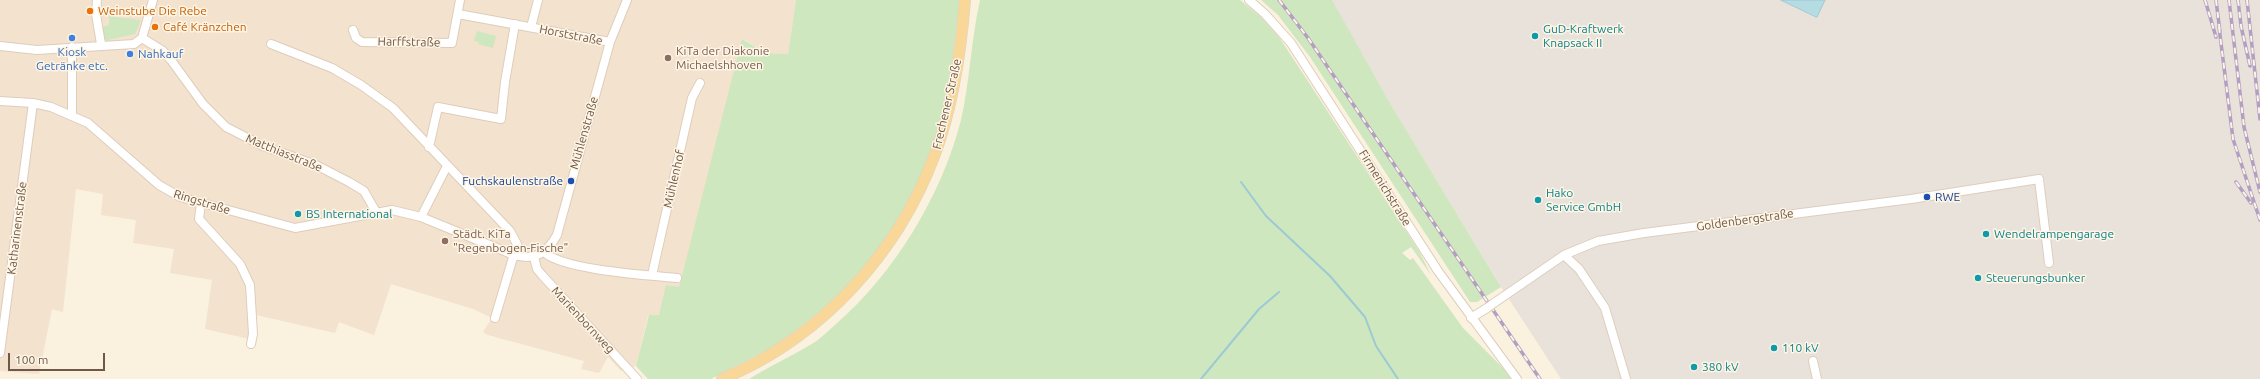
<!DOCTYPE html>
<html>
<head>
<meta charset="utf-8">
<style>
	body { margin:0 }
	#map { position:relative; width:2260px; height:379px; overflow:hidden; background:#fbf1df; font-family:Ubuntu,sans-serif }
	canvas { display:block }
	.scale { position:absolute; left:8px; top:353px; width:97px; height:18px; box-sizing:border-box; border:2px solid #705748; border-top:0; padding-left:5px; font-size:12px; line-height:14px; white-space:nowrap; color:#705748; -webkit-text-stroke:3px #fef5e4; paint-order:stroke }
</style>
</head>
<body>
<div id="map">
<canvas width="2260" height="379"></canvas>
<div class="scale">100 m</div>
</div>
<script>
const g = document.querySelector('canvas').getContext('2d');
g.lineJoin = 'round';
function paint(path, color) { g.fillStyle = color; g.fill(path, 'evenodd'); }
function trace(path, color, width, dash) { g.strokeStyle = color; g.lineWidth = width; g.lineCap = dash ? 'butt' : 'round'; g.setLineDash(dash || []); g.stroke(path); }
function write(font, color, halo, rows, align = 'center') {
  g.font = font + ' Ubuntu,sans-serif'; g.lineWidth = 3; g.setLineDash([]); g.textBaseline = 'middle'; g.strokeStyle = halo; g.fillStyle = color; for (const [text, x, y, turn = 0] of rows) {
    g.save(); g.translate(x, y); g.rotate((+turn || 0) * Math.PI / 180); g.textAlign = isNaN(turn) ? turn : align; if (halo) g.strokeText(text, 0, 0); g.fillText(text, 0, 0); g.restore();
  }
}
const residential = new Path2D(`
	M0,0H796L788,54L766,53L743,39L679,287L659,315L648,316L636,366L621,371L608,357L599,373L581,369L584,361L488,335L483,332L492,318L473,309L391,284L374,335L339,322L335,333L256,315L254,340L205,329L212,280L170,273L174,249L133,243L136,220L101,215L103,194L76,189L63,312L52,309L39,374L0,371Z`);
const industrial = new Path2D(`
	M1331,0H2260V379H1561L1501,287L1387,98Z`);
const green = new Path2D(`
	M796,0H960L952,64L939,129L917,188L880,248L838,297L778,345L711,379H648L636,366L649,315H659L666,285L679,287L742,39L766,53L788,54Z
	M980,0H1240L1261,17L1279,37L1419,251L1431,275L1411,247L1402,253L1410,260L1413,258L1463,328L1504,369L1511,379H749C770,366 794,355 815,342C822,337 829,330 836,324C894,274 942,195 961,120C970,80 971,40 980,0Z
	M1261,0H1332L1387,98L1501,287L1477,302H1470L1310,57L1278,15Z
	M109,16L141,20L135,34L103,41L102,27L109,25Z
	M477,31L496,36L493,48L478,44L479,42L474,41Z`);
const water = new Path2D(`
	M1781,0H1825L1817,17Z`);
const stream = new Path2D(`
	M1241,182L1266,216L1330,276L1365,317L1376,346L1398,379
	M1201,379L1259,309L1279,292`);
const minor = new Path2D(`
	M97,0L96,14L101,44
	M1249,0L1265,14L1291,43L1438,271L1517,379
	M458,14L610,42
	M531,27L538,0
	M353,30L356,38L362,42L452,43L460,0
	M142,38L163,51L171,60L203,104L226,127L263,146L316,165L349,182L364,191L376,212
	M271,44L332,68L361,85L393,108L510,231L517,244L495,318
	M0,46L37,50L134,44L142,38L153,0
	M72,47V115
	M0,101L33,103L51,107L88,123L159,185L180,197L295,228L392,210L421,217L514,255C535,261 547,253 557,235L610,42L627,0
	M429,147L438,107L501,119L505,82L515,24
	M201,203L199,219L240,264L250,285L253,334L251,344
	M421,217L447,166
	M545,253C565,270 647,275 677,278
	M1564,255L1579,269L1605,308L1626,379
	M534,257L537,269L542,275L637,379
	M652,275L692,98L700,83
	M1494,303L1564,255L1598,241L1644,233L1911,199L2039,179L2049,263
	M1471,318L1487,308
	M0,353L33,103
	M1813,361L1817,379`);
const major = new Path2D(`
	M722,379C821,338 898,254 935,154C953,106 961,51 965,0`);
const rail = new Path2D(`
	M1279,0L1308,38L1540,379
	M2205,0L2216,37
	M2216,0L2220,32
	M2229,0L2244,127L2260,192
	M2238,0L2241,26L2250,66
	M2247,0L2260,119
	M2219,27L2233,139L2260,220
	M2236,182L2251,203`);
const minorBridge = new Path2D(`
	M1487,308L1494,303`);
const markers = [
	[90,11,4,"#e8710a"],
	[155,27,4,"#e8710a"],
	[1535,36,4,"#0f9aa8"],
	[72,38,4,"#3f7fe0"],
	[130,54,4,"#3f7fe0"],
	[668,58,4,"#8d6e63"],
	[571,181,4,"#1a4fb4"],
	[1927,197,4,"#1a4fb4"],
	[1538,200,4,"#0f9aa8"],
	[298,214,4,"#0f9aa8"],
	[1986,234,4,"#0f9aa8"],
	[445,241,4,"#8d6e63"],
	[1978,278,4,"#0f9aa8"],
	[1774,348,4,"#0f9aa8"],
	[1694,367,4,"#0f9aa8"]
];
const foodNames = [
	["Weinstube Die Rebe",98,11],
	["Café Kränzchen",163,27]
];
const cultureNames = [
	["GuD-Kraftwerk",1543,29],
	["Knapsack II",1543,43],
	["Hako",1546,193],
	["Service GmbH",1546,207],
	["BS International",306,214],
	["Wendelrampengarage",1994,234],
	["Steuerungsbunker",1986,278],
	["110 kV",1782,348],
	["380 kV",1702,367]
];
const streetNames = [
	["Horststraße",571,35,11],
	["Harffstraße",409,42,1],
	["Frechener Straße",947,104,-77],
	["Mühlenstraße",584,133,-74],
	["Matthiasstraße",284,153,22],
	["Mühlenhof",674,179,-77],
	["Firmenichstraße",1385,188,58],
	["Ringstraße",202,202,17],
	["Goldenbergstraße",1745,220,-8],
	["Katharinenstraße",17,228,-83],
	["Marienbornweg",583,320,47]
];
const educationNames = [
	["KiTa der Diakonie",676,51],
	["Michaelshhoven",676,65],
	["Städt. KiTa",453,234],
	["\"Regenbogen-Fische\"",453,248]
];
const shopNames = [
	["Kiosk",72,52],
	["Getränke etc.",72,66],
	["Nahkauf",138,54,"left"]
];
const transitNames = [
	["Fuchskaulenstraße",563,181],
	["RWE",1935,197,"left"]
];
paint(residential, '#f2e2ce');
paint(industrial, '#e9e2db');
paint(green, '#cee7bf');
paint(water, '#b5dbe3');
trace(water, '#9ccad4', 1);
trace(stream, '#9ccad4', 2);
trace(minor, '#decdbc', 10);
trace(major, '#dad3cf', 12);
trace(minor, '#fff', 8);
trace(major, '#f8d799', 11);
trace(rail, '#b39fc2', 3.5);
trace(rail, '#fef5e4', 2, [6]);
trace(minorBridge, '#decdbc', 10, []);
trace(minorBridge, '#fff', 8);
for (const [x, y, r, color] of markers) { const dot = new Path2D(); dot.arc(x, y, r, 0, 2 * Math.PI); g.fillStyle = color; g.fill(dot); trace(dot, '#fef5e4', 1.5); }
write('12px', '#c56008', '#fef5e4', foodNames, 'left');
write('12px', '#0d838f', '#fef5e4', cultureNames, 'left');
write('12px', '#705748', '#fef5e4', streetNames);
write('12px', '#785e54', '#fef5e4', educationNames, 'left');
write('12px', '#366cbe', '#fef5e4', shopNames);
write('12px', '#164399', '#fef5e4', transitNames, 'right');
</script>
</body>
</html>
